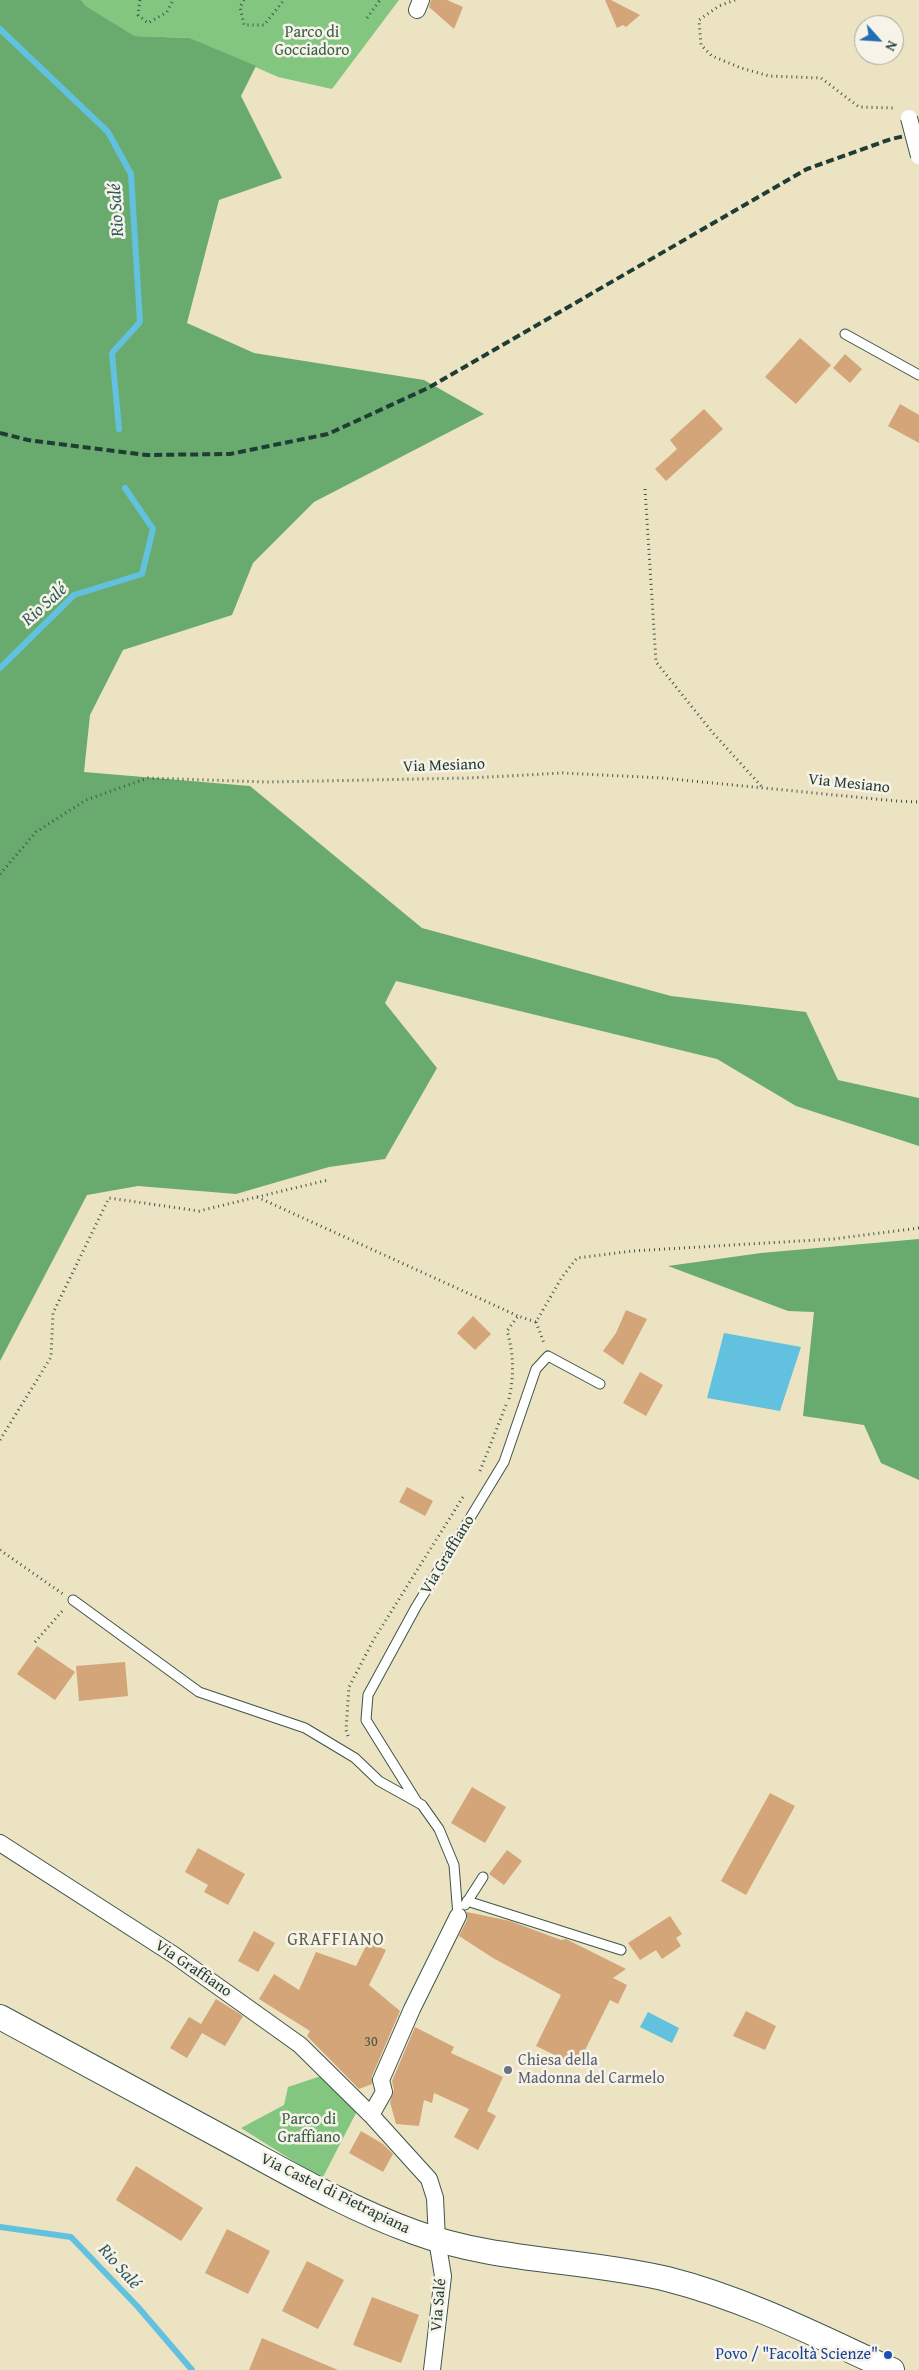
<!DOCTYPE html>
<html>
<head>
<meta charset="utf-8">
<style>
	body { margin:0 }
	#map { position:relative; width:919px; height:2370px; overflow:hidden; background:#ece3c3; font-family:"Gentium Book Plus",serif }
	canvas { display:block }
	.north { position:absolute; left:854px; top:15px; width:50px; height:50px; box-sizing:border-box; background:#f7f3e8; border:1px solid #a1aaa0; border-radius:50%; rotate:116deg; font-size:14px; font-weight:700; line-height:20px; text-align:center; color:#1f3d34 }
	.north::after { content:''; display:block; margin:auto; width:18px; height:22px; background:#1f6fb2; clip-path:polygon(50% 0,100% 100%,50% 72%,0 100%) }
</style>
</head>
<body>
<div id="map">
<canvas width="919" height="2370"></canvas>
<div class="north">N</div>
</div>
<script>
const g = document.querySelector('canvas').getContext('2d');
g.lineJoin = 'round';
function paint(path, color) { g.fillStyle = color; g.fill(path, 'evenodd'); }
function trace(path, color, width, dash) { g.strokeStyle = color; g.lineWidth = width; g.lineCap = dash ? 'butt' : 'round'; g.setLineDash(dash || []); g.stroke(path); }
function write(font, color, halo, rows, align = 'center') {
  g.font = font + ' "Gentium Book Plus",serif'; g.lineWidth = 5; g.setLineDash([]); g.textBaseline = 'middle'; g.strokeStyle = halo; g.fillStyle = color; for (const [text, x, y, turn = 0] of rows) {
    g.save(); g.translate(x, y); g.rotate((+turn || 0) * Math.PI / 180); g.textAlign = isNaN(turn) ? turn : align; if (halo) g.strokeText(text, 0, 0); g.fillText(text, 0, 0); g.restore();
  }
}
const green = new Path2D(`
	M81,0H399L332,89L278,77L190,38L135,36L86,6Z
	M321,2076L357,2111L322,2179L241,2128L284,2105L288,2087Z`);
const forest = new Path2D(`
	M0,0H81L86,6L135,36L190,38L256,66L241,96L282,178L219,200L187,323L254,353L424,380L484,414L314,502L253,563L232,615L123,650L90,715L84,772L250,786L422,928L671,996L806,1012L838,1080L919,1098V1146L796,1106L717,1059L396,981L385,1003L437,1068L385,1159L329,1167L236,1194L138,1186L87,1195L0,1361Z
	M919,1239V1480L881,1463L864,1425L803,1416L814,1312L788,1311L668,1266L761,1253Z`);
const water = new Path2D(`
	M724,1333L801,1347L780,1411L707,1398Z
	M648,2012L679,2028L672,2043L640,2027Z`);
const stream = new Path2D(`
	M0,29L108,132L131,174L140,322L112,353L119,429
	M0,668L74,595L142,574L153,529L125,488
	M0,2227L71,2237L138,2307L192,2370`);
const building = new Path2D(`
	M431,0H447L463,7L454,29L429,7Z
	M605,0H611L640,15L626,27L623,25L617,28Z
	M800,338L831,365L796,404L765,377Z
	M845,354L862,369L850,383L833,368Z
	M900,404L919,415V443L888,426Z
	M704,409L723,429L666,481L655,469L677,449L670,440Z
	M626,1310L647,1319L623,1365L603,1351L616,1333Z
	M473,1316L491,1334L475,1350L457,1333Z
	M640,1372L663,1385L646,1416L623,1403Z
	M407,1487L433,1501L425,1516L399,1502Z
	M37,1646L75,1672L55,1700L17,1674Z
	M125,1662L128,1696L79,1701L76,1666Z
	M472,1787L506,1807L485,1843L451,1823Z
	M770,1793L795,1806L746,1895L721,1881Z
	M198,1848L245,1874L228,1905L204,1892L208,1885L185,1872Z
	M507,1850L522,1861L504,1885L489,1874Z
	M467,1912L510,1921L561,1940L566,1939L626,1969L613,1978L627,1985L618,2004L610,2000L577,2066L536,2046L561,1995L493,1958L459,1936L467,1920Z
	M670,1916L682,1934L676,1938L681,1946L662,1959L656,1950L640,1960L628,1943Z
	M254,1931L275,1943L258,1972L238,1961Z
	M368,1942L386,1950L369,1985L400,2011L372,2076V2084L359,2089L307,2036L310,2031L259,1999L274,1974L299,1990L316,1952L356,1966Z
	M216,1999L243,2016L225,2046L202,2033L187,2058L170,2048L189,2017L201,2024Z
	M746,2011L776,2026L765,2050L733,2036Z
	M415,2027L454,2047L451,2053L503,2077L487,2111L496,2116L478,2150L454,2137L469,2109L434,2093L432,2103L424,2100L419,2126L396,2124L390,2102L394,2090L392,2081Z
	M361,2131L383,2144L393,2154L383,2172L349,2153Z
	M136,2166L203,2208L181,2241L116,2200Z
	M227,2229L270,2251L248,2294L205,2273Z
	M307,2261L344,2280L318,2329L282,2311Z
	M372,2297L419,2315L401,2363L353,2345Z
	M262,2338L338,2370H249Z`);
const path = new Path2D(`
	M140,0L138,15L148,23L167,12L173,0
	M244,0L240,7L244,25H264L284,0
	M735,0L719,6L699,20L701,45L712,56L741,68L769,76L821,78L859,107L894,108
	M367,18L380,0
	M645,489L656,662L713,733L763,788
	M0,874L36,832L86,800L148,778L267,782L470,778L563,773L662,778L896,801L919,802
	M257,1197L328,1180
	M536,1322L544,1343
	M509,1399C514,1376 514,1354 507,1331L518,1316L536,1322L562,1277L577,1258L632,1251L833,1239L919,1228
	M0,1440L51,1357L53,1313L109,1198L199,1211L257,1197L518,1316
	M480,1471L506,1405
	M0,1550L63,1594
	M35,1642L64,1609
	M348,1736L346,1730L349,1687L374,1639L463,1497`);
const lane = new Path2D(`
	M845,334L919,375
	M73,1600L199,1692L305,1728L355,1758L379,1781L422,1805L439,1829L454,1865L458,1916
	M417,1802L366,1720L368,1695L416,1607L504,1462L536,1369L548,1356L600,1384
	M467,1901L621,1950
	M465,1905L483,1877`);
const street = new Path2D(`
	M417,10L421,0
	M0,1843L174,1955L300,2045L371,2115L429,2179L435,2198L437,2240L443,2276L432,2370
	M371,2115L384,2092L381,2080L412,2009L458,1916`);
const secondary = new Path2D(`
	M0,2017C77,2058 154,2100 231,2142C290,2174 350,2209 414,2232C495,2262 583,2259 667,2279C746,2299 818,2336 892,2370`);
const rail = new Path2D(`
	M0,433L28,440L147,455L230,454L328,434L428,388L807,169L891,139L919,133`);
const streetBridge = new Path2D(`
	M909,118L919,156`);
const markers = [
	[508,2070,5,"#6b7280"],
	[888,2355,5,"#1a4fb4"]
];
const numberNames = [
	["30",371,2042]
];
const parkNames = [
	["Parco di",312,33],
	["Gocciadoro",312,51],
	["Parco di",309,2120],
	["Graffiano",309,2138]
];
const streetNames = [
	["Via Mesiano",444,766,-2],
	["Via Mesiano",849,784,6],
	["Via Graffiano",448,1555,-59],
	["Via Graffiano",193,1969,34],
	["Via Castel di Pietrapiana",335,2194,26],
	["Via Salé",439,2305,-85]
];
const worshipNames = [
	["Chiesa della",518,2061],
	["Madonna del Carmelo",518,2079]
];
const transitNames = [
	["Povo / \"Facoltà Scienze\"",878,2355]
];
const waterNames = [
	["Rio Salé",117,210,-94],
	["Rio Salé",45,605,-42],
	["Rio Salé",119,2267,48]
];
const neighbourhoodNames = [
	["GRAFFIANO",336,1940]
];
paint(green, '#82c680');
paint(forest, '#69ab6e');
paint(water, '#61c1df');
trace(stream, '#61c1df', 6);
paint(building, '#d3a579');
trace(lane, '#3e5649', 11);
trace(street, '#3e5649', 18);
trace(secondary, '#3e5649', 26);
trace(path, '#3e5649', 3, [1, 4]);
trace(lane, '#fff', 9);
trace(street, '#fff', 16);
trace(secondary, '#fff', 24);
trace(rail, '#1f3d34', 4, [8, 4]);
trace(streetBridge, '#3e5649', 18, []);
trace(streetBridge, '#fff', 16);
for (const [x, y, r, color] of markers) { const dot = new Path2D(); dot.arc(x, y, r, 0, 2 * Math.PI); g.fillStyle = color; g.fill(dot); trace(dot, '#f7f3e8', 2); }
write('14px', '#4c5745', null, numberNames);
write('16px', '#385f47', '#f7f3e8', parkNames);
write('16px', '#1f3d34', '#f7f3e8', streetNames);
write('16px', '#5b616d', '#f7f3e8', worshipNames, 'left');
write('16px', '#164399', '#f7f3e8', transitNames, 'right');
write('italic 18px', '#305e5f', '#f7f3e8', waterNames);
g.letterSpacing = '1px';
write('18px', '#5e614c', '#f7f3e8', neighbourhoodNames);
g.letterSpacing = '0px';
</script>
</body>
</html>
